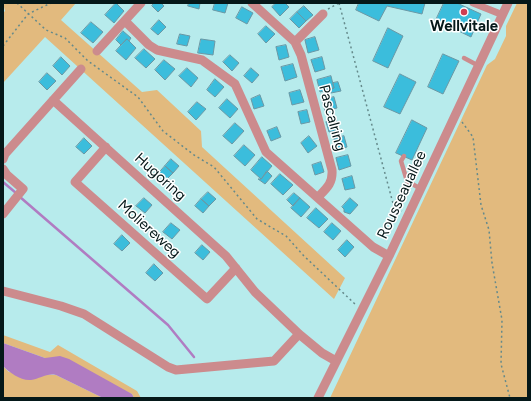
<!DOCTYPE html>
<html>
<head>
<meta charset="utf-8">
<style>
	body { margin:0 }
	#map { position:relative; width:531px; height:401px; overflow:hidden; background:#b7ebec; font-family:Figtree,sans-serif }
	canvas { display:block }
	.frame { position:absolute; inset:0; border:4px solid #051819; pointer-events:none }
</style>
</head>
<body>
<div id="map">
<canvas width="531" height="401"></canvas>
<div class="frame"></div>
</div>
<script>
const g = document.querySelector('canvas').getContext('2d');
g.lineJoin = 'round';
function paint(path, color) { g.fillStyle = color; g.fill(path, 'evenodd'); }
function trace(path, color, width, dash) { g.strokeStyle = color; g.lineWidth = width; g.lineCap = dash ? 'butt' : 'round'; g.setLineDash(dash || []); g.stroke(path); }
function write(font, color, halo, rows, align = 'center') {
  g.font = font + ' Figtree,sans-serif'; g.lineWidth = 3; g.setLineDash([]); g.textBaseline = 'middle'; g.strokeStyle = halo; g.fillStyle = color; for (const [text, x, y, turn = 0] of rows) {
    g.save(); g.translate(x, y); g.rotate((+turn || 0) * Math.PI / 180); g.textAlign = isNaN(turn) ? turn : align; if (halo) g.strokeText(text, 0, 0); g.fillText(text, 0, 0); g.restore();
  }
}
const green = new Path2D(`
	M3,3H76L61,20L142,92L157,90L201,131L202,147L345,278L334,299L45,37L3,83V13L5,11Z
	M517,3H528V398H330L487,65L495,59L506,36V26Z
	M3,335L50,352L58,345L137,391L141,398H134L132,394L50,358H45L3,343Z
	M3,366L9,372L56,375L103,398H3Z`);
const water = new Path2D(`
	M3,343L45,358L60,356L69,359L132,394L134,398H103L56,375C46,373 40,379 31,380C21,381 10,373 3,366Z`);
const stream = new Path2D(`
	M3,182L16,193
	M20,197L168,325L194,357`);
const building = new Path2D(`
	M116,3L124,11L114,23L105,15Z
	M154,3H161L164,6L158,12L152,6Z
	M189,3H200L199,9L188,6Z
	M215,3H228L225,13L213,10Z
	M276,3H285L289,7L280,16L272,7Z
	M359,3H425L422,14L387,6L379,21L356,10Z
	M444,3H457L481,14L471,37L436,20Z
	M304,6L313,15L306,21L297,12Z
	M242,7L253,13L247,24L236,18Z
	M297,12L306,21L299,28L290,19Z
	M159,20L166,27L158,35L151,29Z
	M91,22L103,32L93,43L81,33Z
	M266,26L275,34L266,43L258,34Z
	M388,28L403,36L388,68L373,61Z
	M123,31L131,38L129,41L127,39L121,45L116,40Z
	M180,34L190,36L187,46L177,44Z
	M315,37L319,50L308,53L305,40Z
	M127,39L136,48L126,60L116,51Z
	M201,39L215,41L213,55L198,53Z
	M286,45L289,57L279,60L276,47Z
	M144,49L155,59L146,68L135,58Z
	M443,54L459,61L443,94L428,87Z
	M230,55L239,63L232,71L223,62Z
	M61,57L70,66L62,75L53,66Z
	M322,57L325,69L315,72L311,60Z
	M164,60L175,69L165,80L155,70Z
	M293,64L297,77L285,81L281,67Z
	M187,68L198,78L191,87L179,76Z
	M251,68L259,75L252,83L244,76Z
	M47,73L56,81L47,90L39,82Z
	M400,74L416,82L400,114L384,107Z
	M331,76L334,88L320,92L317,80Z
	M215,79L224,87L215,97L207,90Z
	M338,82L341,91L331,93L330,89L334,88L333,83Z
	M300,90L304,102L292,105L289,93Z
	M260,95L264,106L254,109L251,99Z
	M334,97L337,108L325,111L322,100Z
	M227,99L238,109L230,118L219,108Z
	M197,102L206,109L196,120L188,112Z
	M307,110L310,122L301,124L298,112Z
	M336,119L339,130L329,132L326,122Z
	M412,120L427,128L412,160L396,153Z
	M235,123L244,131L232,144L223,136Z
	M277,127L281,137L271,141L267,131Z
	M309,136L317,146L308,153L301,143Z
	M344,136L347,147L336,150L334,139Z
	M84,138L92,146L84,154L76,147Z
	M244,145L255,155L245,166L234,156Z
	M348,155L351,166L339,170L336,158Z
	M262,157L272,166L261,179L251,170Z
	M171,159L179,166L173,173L165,166Z
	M321,162L324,172L315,175L312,165Z
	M165,166L173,173L166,180L159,173Z
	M267,171L272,176L265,184L258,179H261Z
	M280,174L293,185L283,195L271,184Z
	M352,176L355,188L345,190L342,179Z
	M208,192L216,199L209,206L201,199Z
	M294,193L300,198L293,206L287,200Z
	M144,198L152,205L145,213L136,206Z
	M300,198L310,207L301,217L291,208Z
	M350,198L358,205L350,214L344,212V209L342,207Z
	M201,199L209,206L203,213L195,206Z
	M316,208L328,219L319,228L307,218Z
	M171,223L180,230L172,239L163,232Z
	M332,223L341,231L333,240L324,232Z
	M122,235L130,243L122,251L114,244Z
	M347,240L354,247L345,257L338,250Z
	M202,245L210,252L203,260L195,253Z
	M154,264L163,273L155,281L146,273Z`);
const path = new Path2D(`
	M17,3L46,30L65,38L88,61L138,97L163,131L194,155L214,167L257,219L286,236L304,256L356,305
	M339,3L394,207L402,211
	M328,9L339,3
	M3,46L28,14L51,3
	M462,122L473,137L481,205L489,230L492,263L502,320L501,364L510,398`);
const service = new Path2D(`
	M464,58L479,66
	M404,156L401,161L407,181L421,189`);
const pedestrian = new Path2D(`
	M473,3L498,13`);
const minor = new Path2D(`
	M252,3L295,42L301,55L332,170C333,183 327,188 318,197
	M125,21L149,45L157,50L202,60L235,84L266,152L373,247L389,256
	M295,42L323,14
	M97,51L141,3
	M53,100L226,256L255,292L299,334L322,353L336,361
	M106,147L75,182L207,299L236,268
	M3,159L5,154L81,69
	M3,169L7,175L23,189L3,214
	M3,291L61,306L84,314L168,367L176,370L274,361L299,334
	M318,398L389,256L508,3`);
const markers = [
	[464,12,4,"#ce3e51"]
];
const poiNames = [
	["Wellvitale",464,27]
];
const streetNames = [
	["Pascalring",332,118,75],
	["Hugoring",160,177,42],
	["Rousseauallee",402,195,-65],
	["Moliereweg",149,229,42]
];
paint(green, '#e2ba7e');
paint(water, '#b07cc2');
trace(stream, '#b07cc2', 2.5);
paint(building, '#3bbddc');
trace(building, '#6a98a5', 1);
trace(path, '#658a8b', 1.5, [2, 3]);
trace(service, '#cc8b8d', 4.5);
trace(pedestrian, '#cc8b8d', 7);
trace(minor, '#cc8b8d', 9);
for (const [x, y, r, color] of markers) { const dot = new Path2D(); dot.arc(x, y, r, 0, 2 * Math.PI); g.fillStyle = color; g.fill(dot); trace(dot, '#fff', 1.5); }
write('bold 15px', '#051819', '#fff', poiNames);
write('15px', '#051819', '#fff', streetNames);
</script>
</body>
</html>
